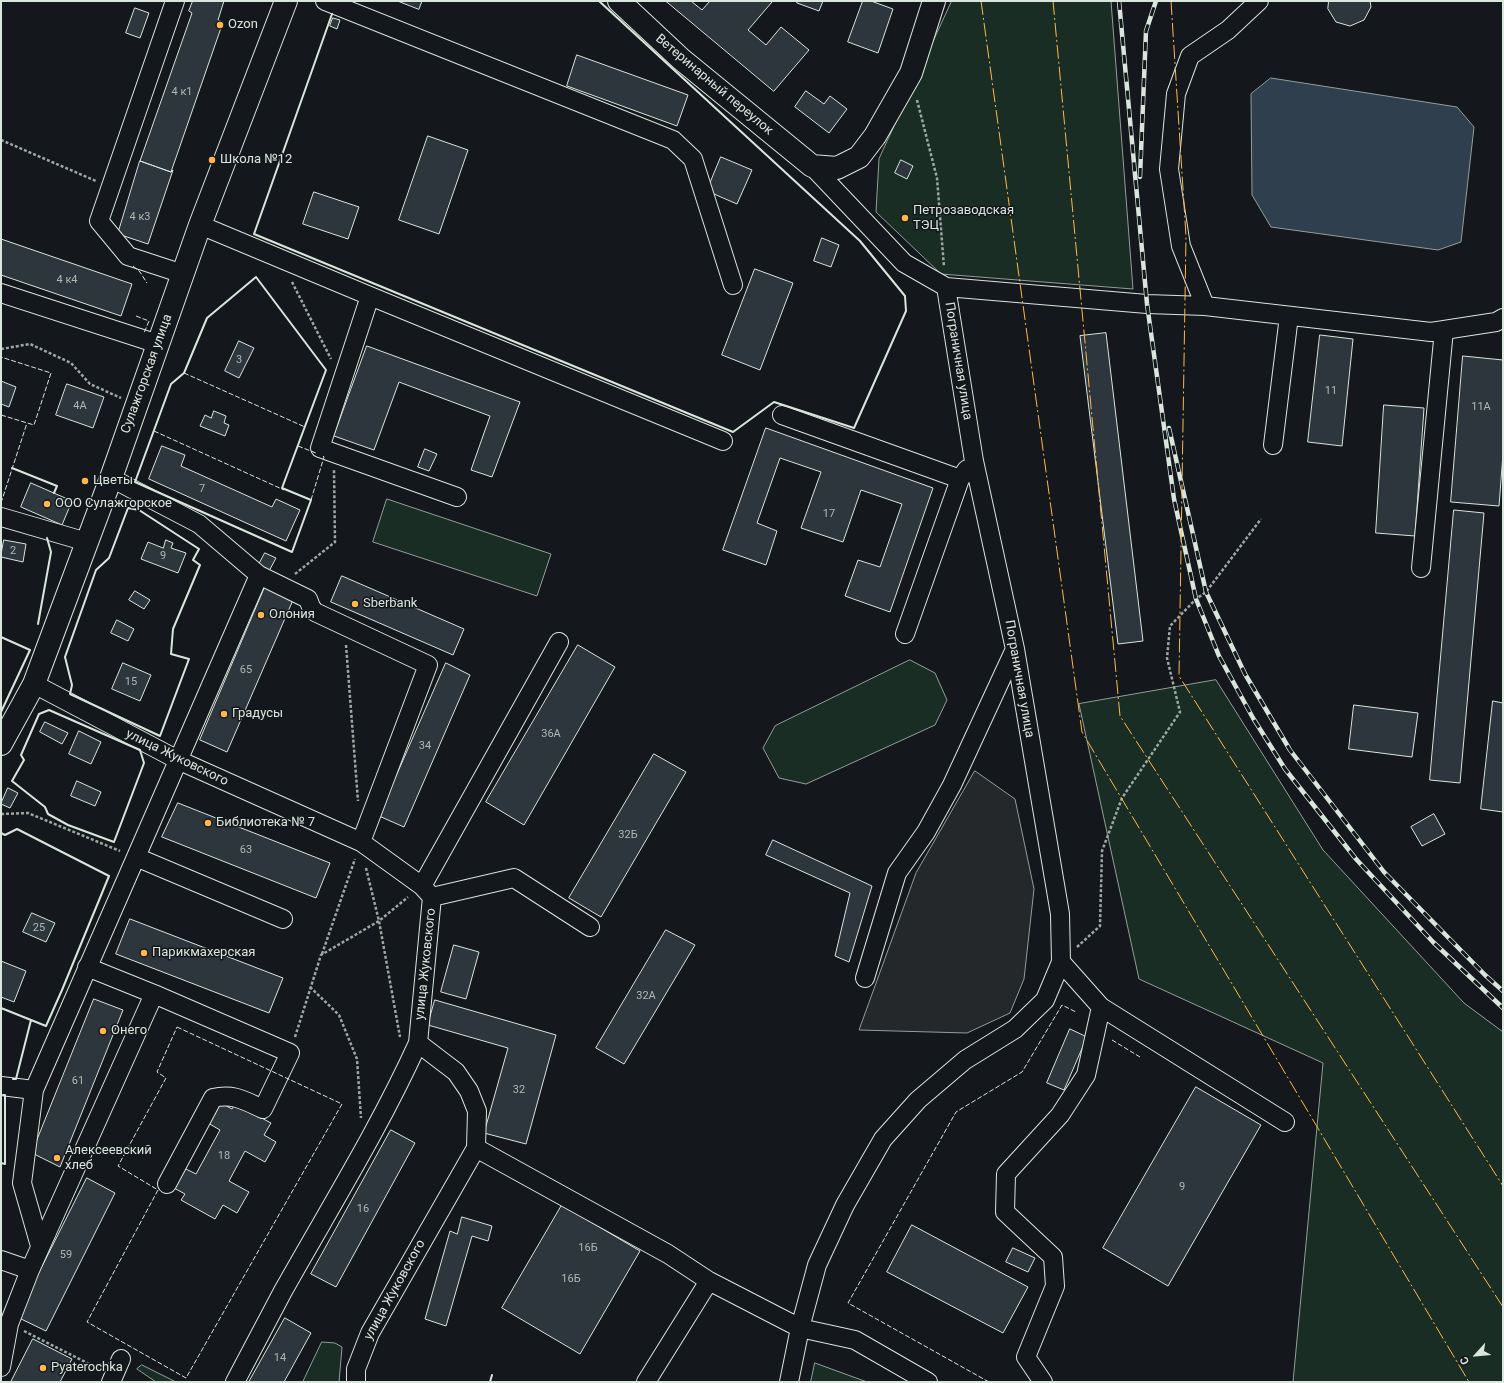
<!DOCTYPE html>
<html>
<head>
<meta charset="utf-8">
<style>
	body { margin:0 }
	#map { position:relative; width:1504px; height:1383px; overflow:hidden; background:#14181c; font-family:Roboto,sans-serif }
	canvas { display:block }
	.frame { position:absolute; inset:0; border:2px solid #d8e6dc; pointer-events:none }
	.north { position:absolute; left:1456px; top:1335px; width:40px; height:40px; -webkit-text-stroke:3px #14181c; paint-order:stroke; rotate:243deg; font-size:11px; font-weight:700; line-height:16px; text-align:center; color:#d8e6dc }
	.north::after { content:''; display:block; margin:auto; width:14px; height:18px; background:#d8e6dc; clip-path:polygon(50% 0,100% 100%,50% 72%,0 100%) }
</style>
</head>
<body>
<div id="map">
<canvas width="1504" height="1383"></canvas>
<div class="frame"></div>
<div class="north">С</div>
</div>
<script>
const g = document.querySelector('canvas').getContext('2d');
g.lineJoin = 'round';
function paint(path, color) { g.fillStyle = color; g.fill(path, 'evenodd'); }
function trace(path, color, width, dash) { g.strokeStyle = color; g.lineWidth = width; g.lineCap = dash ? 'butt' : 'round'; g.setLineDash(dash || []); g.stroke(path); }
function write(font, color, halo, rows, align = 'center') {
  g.font = font + ' Roboto,sans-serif'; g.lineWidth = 3; g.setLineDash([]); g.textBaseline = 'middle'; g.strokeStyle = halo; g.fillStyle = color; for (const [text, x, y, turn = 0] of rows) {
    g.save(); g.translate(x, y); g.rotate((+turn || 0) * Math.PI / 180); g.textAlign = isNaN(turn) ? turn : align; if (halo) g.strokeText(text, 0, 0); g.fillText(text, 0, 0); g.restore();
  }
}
const green = new Path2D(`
	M952,1H1111L1133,289L941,274L876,212L879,159Z
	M387,499L551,554L537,596L373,542Z
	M910,660L935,673L947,700L935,725L806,784L779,778L763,748L775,726Z
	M1216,680L1323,850L1464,1003L1503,1032V1382H1293L1323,1063L1139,979L1079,704Z
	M322,1342L335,1343L342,1347L339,1382H303Z
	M815,1363L867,1382H811Z
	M142,1365L176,1382H156L137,1369Z`);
const parking = new Path2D(`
	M975,771L1015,799L1034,889L1024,979L1010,1013L967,1033L859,1030L916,873Z`);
const water = new Path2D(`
	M1271,78L1457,107L1474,127L1461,242L1438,250L1271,227L1252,195L1251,94Z`);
const building = new Path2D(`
	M193,1H224L218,20L223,22L171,172L140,161L192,13L189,11Z
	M398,1H422L419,9Z
	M666,1H691L702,10L710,1H771L772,2L748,30L766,45L781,27L809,50L774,91Z
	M798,1H823L819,11L797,3Z
	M863,1H871L893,9L878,53L848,42Z
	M1329,1H1370L1371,7L1364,20L1350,26L1336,22L1328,9Z
	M135,8L149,13L140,38L126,33Z
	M333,18L340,20L337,29L330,26Z
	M577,55L688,95L677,126L567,86Z
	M806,91L824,104L830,96L847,109L829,133L795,107Z
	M428,136L468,150L439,234L399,220Z
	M721,157L752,170L737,204L707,191Z
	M901,160L913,166L907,179L895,173Z
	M140,161L171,172L173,170L148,244L118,234Z
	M314,192L359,207L348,239L303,224Z
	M822,238L839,245L831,267L814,261Z
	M1,239L132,284L121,316L1,275Z
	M755,269L793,283L760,370L722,355Z
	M1106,333L1143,641L1118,644L1080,336Z
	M1320,335L1353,339L1342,446L1308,442Z
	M239,341L254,348L239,378L225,371Z
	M367,346L520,402L492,477L471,470L490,416L399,382L374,450L334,436Z
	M1463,356L1503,360V454L1499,506L1451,502Z
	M1,381L16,387L9,407L1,404Z
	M67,384L104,397L93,428L56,415Z
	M1384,405L1424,408L1415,536L1376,533Z
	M214,411L226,416L224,423L229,425L225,436L200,426L205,415L211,418Z
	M766,428L933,488L890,612L845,596L858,560L880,567L902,504L861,490L843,542L801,528L821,472L780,458L757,523L777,531L766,565L723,550Z
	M162,446L185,455L181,466L272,507L276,499L300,510L286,541L149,479Z
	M425,449L437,454L429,471L418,467Z
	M31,483L72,501L62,525L21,507Z
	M1454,510L1484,513L1460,783L1430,780Z
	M4,540L26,544L23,562L1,557Z
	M166,540L173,543L171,548L186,553L178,573L141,559L148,542L163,548Z
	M265,553L276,558L268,573L257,568Z
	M342,576L464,629L453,655L331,602Z
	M265,587L293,600L227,752L200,740Z
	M135,591L150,600L144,609L129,600Z
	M117,620L134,629L128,641L111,633Z
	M578,645L615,667L524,825L486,802Z
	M123,663L151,675L140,701L112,689Z
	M446,663L470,675L404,827L379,816Z
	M1493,701L1503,703V812L1481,809Z
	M1354,705L1418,713L1412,757L1349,749Z
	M45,722L68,733L62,744L40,732Z
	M79,731L101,742L91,764L69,754Z
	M654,754L686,772L601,917L569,898Z
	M77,781L101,792L95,806L71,796Z
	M8,788L18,793L10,808L1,804Z
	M178,803L330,863L316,898L162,837Z
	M1434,814L1445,834L1422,846L1411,827Z
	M773,840L872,886L849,962L835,956L850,893L766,855Z
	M32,913L55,923L46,942L23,932Z
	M130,919L283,978L269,1013L116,954Z
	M666,930L695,945L624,1064L596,1048Z
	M454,945L479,952L466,999L441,992Z
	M1,961L26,971L14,1002L1,997Z
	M94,999L123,1010L60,1167L32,1153Z
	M435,1000L556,1035L526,1144L484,1133L508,1048L428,1025Z
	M1070,1029L1087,1037L1064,1090L1047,1083Z
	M1196,1087L1261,1125L1168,1286L1103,1248Z
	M219,1102L232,1109L235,1104L271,1123L264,1135L276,1142L265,1162L245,1151L229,1181L249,1192L237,1213L223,1205L215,1219L181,1200L185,1194L174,1188L184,1168L196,1174L220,1130L208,1123Z
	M391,1130L415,1143L336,1287L311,1274Z
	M87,1178L115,1193L46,1331L17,1317Z
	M562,1205L640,1251L580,1354L502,1308Z
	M462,1217L492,1226L488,1241L472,1236L446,1326L425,1319L450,1231L457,1234Z
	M912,1225L1028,1287L1003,1333L887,1272Z
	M1013,1248L1035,1258L1028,1272L1006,1262Z
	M285,1318L311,1333L284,1382H249Z
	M33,1339L72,1359L60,1382H11Z`);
const path = new Path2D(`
	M917,100L937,178L944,267
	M1,140L96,181
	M292,282L331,359
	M1,349L30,344L71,363L90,384L121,398
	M295,574L335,542L334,470
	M346,645L358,801
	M1,814L28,813L120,851
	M366,868L379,921L400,1037
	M1077,947L1100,926L1102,851L1122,798L1180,712L1167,658L1170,626L1196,599L1206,592L1261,519
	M322,954L355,859
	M310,987L339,1015L357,1059L361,1118
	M295,1037L321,955L379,921L408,897
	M24,1331L99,1369`);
const minor = new Path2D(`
	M175,1L99,221L128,256L183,274
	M325,1L673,140L693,159L733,285
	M200,225L370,296L320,448L457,497
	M946,287L1147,304L1205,306L1431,332L1496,322L1503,318
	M1,293L158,344
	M370,296L723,441
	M1205,306L1181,246L1169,169L1176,94L1190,56L1228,30L1259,1
	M782,415L960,479
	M1273,445L1289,316
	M111,478L199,524L259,575L308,599L311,607L315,612L428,665L361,842
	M1,517L87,542
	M1421,568L1444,330
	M259,575L136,857L283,919
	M905,634L960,479L967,469
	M34,684L178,760L361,842L422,886L432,897L418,1043L456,1072L469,1091L477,1111L476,1148L370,1333L356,1369V1382
	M422,886L559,642
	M432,897L514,878L590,927
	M1061,962L1101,1007L1285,1122
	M865,978L897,873L926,832L952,785L1015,649
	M154,994L290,1053L263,1109C245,1101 234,1093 213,1098L167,1184
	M1,1086L34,1090
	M476,1148L668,1254L709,1281L800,1328L855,1340L928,1382
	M40,1246L22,1183L34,1090L136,857
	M1,1260L30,1270L154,994L87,967
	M1,1367L9,1324L30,1270
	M111,1382L121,1359
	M235,1382C251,1352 267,1321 283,1291C329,1209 379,1129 418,1043
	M646,1382L709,1281
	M789,1382L800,1328L817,1265L845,1205L883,1139L918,1100L965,1060L1015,1029L1045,1000L1061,962L1060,914L1015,649L974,461L946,287L904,263L812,166
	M1043,1382L1026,1357L1055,1286L1053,1257L1005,1212L1006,1174L1060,1115L1086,1075L1101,1007`);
const major = new Path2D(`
	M619,1L681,59L812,166L837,168L859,157L875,136L911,73L934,1
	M1,744L34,684L111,478L200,225L286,1`);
const rail = new Path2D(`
	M1119,1L1147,304L1174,499L1196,599L1219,656L1253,718L1285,769L1356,859L1433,942L1503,1008
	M1140,177L1146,31L1156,1
	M1169,428L1206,592L1245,674L1290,750L1384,872L1485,975L1503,991`);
const fence = new Path2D(`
	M133,266L140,272L147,283
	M136,316L149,321L144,333
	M184,373L305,427
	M1,415L34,425L51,373L1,357
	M154,431L284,490L282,488
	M298,446L316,453
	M311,500L324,457L323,456
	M1,503L27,423
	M177,1027L342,1104L186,1378L87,1322L158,1190L118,1166L166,1078L157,1072Z
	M1112,1040L1140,1057
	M989,1382L848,1303L956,1112L1022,1072L1062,1005L1076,1012`);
const wall = new Path2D(`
	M332,14L254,234L733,432L774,402L854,428L906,311L905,296L860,241L599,1
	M256,277L326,370L282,488L311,500L292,552L135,482L171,384L184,373L207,318Z
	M12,468L57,486L54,493
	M128,508L139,510L199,549L193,560L200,565L173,629L171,654L189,659L160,736L70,694L72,685L65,657L96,570L109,558Z
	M38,624L51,552L47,538
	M1,637L30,650L1,712
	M49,710L140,750L144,763L114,842L68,825L48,814L45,807L12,781L24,760L21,755L39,714Z
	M1,833L5,835L17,829L109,876L62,990L46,1026L1,1008
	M13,1079H16L31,1020
	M1,1163L5,1164V1095H3
	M490,1382L492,1375`);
const power = new Path2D(`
	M981,1L1082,732L1469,1382
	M1053,1L1120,716L1503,1307
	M1171,1L1186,236L1179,676L1503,1186`);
const markers = [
	[220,25,4,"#ffb74d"],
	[212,160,4,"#ffb74d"],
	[905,218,4,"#ffb74d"],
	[85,481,4,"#ffb74d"],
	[47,504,4,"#ffb74d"],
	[355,604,4,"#ffb74d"],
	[261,615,4,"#ffb74d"],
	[224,714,4,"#ffb74d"],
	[208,823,4,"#ffb74d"],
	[144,953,4,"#ffb74d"],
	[103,1031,4,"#ffb74d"],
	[57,1158,4,"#ffb74d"],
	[43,1368,4,"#ffb74d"]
];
const numberNames = [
	["4 к1",182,92],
	["4 к3",140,217],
	["4 к4",67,280],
	["3",239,360],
	["11",1331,391],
	["4А",80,406],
	["11А",1481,407],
	["7",202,489],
	["17",829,514],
	["2",13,551],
	["9",163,556],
	["65",246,670],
	["15",131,682],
	["36А",551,734],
	["34",425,746],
	["32Б",628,835],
	["63",246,850],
	["25",39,928],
	["32А",646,996],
	["61",78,1081],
	["32",519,1090],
	["18",224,1156],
	["9",1182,1187],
	["16",363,1209],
	["16Б",588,1248],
	["59",66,1255],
	["16Б",571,1279],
	["14",280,1358]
];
const poiNames = [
	["Ozon",228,25],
	["Школа №12",220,160],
	["Петрозаводская",913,211],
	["ТЭЦ",913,226],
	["Цветы",93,481],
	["ООО Сулажгорское",55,504],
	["Sberbank",363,604],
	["Олония",269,615],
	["Градусы",232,714],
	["Библиотека № 7",216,823],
	["Парикмахерская",152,953],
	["Онего",111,1031],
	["Алексеевский",65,1151],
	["хлеб",65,1166],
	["Pyaterochka",51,1368]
];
const streetNames = [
	["Ветеринарный переулок",714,85,40],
	["Пограничная улица",958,361,81],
	["Сулажгорская улица",147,374,-70],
	["Пограничная улица",1019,679,80],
	["улица Жуковского",177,758,26],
	["улица Жуковского",426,964,-84],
	["улица Жуковского",395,1290,-61]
];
paint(green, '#1a2d24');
trace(green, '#939e99', 1);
paint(parking, '#24282b');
trace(parking, '#939e99', 1);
paint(water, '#2f3f4d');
trace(water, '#939e99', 1);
paint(building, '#2c363c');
trace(building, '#d8e6dc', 1);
trace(minor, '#d8e6dc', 20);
trace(major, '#d8e6dc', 24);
trace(path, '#9da8a2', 2.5, [3, 2]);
trace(minor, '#14181c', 18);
trace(major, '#14181c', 22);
trace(rail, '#d8e6dc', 4.5);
trace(rail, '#14181c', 3, [9]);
trace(fence, '#d8e6dc', 1, [5, 2]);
trace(wall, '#d8e6dc', 2);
trace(power, '#ffb74d', 1, [14, 3, 2, 3]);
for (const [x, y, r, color] of markers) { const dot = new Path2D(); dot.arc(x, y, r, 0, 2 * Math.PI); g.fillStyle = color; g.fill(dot); trace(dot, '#14181c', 1.5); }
write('11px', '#adbab4', null, numberNames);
write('13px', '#d8e6dc', '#14181c', poiNames, 'left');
write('13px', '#d8e6dc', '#14181c', streetNames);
</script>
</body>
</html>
